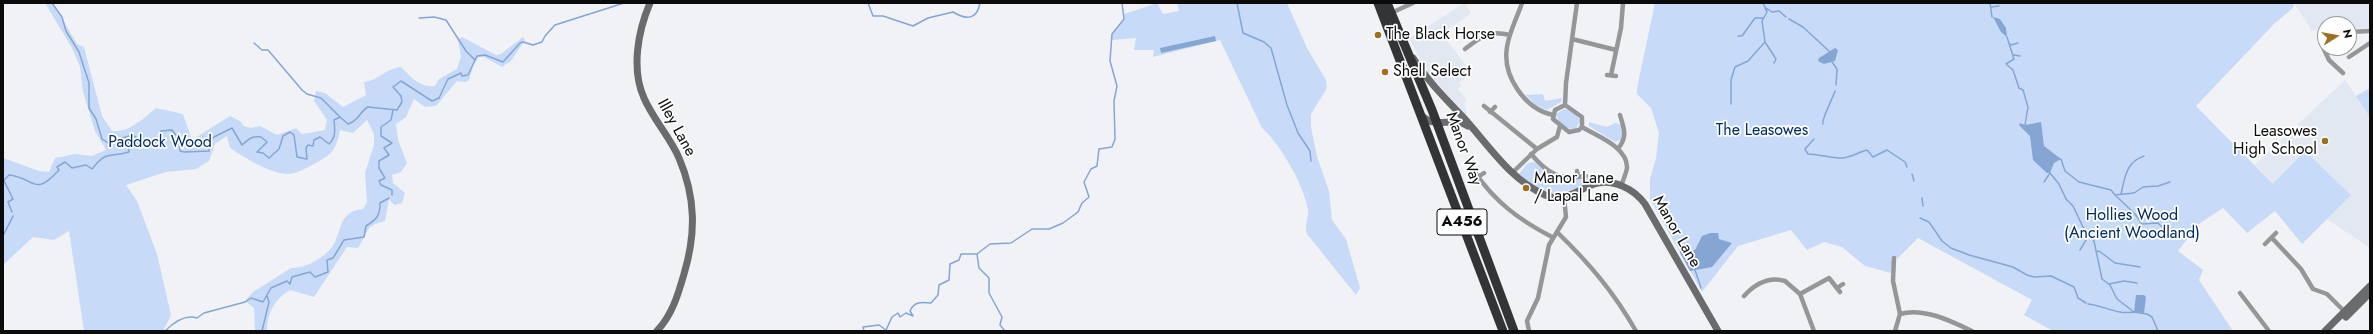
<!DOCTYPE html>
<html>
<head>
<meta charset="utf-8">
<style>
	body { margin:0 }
	#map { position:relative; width:2373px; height:334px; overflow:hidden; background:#f0f2f5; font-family:Jost,sans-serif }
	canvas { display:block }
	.frame { position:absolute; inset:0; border:4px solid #0b0b0c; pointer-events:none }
	.north { position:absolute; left:2317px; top:16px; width:40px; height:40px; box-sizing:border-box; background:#fff; border:1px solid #9d9d9e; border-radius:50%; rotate:79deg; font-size:11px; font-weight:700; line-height:16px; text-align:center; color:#0b0b0c }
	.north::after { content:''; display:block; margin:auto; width:14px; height:18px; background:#9c701f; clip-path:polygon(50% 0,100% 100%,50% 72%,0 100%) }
</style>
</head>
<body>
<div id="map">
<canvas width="2373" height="334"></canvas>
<div class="frame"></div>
<div class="north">N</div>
</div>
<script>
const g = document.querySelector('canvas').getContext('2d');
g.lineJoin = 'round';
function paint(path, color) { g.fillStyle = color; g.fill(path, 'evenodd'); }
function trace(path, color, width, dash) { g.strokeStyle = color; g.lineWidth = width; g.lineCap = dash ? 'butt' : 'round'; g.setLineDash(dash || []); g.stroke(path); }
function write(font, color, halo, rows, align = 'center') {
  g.font = font + ' Jost,sans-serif'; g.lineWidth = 3.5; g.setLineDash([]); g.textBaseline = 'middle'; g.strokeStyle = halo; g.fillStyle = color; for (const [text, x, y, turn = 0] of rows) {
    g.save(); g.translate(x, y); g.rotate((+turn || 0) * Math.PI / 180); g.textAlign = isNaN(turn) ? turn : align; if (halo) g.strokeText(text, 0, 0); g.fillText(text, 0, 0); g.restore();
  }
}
const built = new Path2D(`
	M1465,3L1471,13L1442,34L1472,73L1459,83L1461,86L1458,89L1467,100L1464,103L1467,114H1465L1428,73L1409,38Z
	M2294,3H2370V28L2349,29V24H2325V28L2312,31Z
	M2345,80L2370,116V248L2327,219L2302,244L2287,199L2255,165Z`);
const green = new Path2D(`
	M45,3H53L77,44L84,47L102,116L112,131C129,133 144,118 156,108L183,114L192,140L230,116L240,121L244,126L250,128L260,126L277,135L296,128L302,134L325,130L327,120L314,101L316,91L325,93L343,107L366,95L364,82C378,81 386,68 401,67C411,77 420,88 435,86L439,79L457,69L461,56L458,40L462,37L496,55L501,54L523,37L525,40L511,61L502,67L484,57H479L474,64L469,80L465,82L457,81L436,106L425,107L414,99L406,117L396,124L398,140L407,163L401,172L392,175L393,183L405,193L402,203L394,205L389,199L385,221L375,224L369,228L358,248L347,247L314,297L290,290C275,299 267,312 267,331H255L254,308L245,301L253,292L291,268C304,269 324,258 332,247C343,231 337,212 363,209L367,202L365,173L374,145V134L367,120L353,133L340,130C336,150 333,154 314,164C308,167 301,171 294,173C278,179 244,157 230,148L227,136L215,144L209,161L196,169L166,172L126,185L137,201L157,254L171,315L163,331H84L69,231L54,240L33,237L3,265V158L39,171L49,172L55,158L75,154L92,156L106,150L95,131L83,92L80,67L72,48Z
	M1157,3L1163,14L1179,11L1177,3H1287L1307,48L1326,80L1327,88L1311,114V127L1317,156L1329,191L1332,220L1346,239L1360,288L1356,295L1307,234C1304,225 1309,217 1308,209C1303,184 1281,145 1262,128L1220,40L1153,57L1154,50H1134L1136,38L1112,40V34L1123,21L1124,14Z
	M1655,3H2294L2293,8L2275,23L2196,106L2273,184L2305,151L2351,195L2302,244L2275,211L2247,233L2223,208L2199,224L2178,251L2203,270L2199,280L2233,331H2053L2024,315L2032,300L1918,238L1898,258H1894L1891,273L1865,266L1842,247L1824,242L1807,250L1791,230L1738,246L1702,292L1650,199V179L1656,158L1659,133L1651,108L1637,94V88Z
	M2370,88V117L2356,96Z
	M1543,94L1545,101L1562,98L1561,102L1547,110L1536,105L1526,95Z
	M1564,109C1571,111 1578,114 1580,121L1576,129C1566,130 1558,124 1556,114Z
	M1589,122L1607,127L1615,123L1622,125L1623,134L1621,140L1615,142L1589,126Z
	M1534,162C1560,184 1571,182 1603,175L1604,179C1566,188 1555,208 1519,174L1528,163Z`);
const water = new Path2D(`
	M1993,17L2000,19L2006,28L2007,37L2001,32Z
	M1215,36L1216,41L1161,53L1160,48Z
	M1835,48L1838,50L1835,61L1824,64L1818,61L1819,58Z
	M2041,122L2044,146L2061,159L2054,163L2050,173H2047L2033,160L2030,136L2019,125L2020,123L2025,125Z
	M1710,233H1718L1719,239L1732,243L1712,267L1690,271L1680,253L1682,246L1689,251L1695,250L1702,236Z
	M2136,295H2144L2146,297L2144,313L2134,312Z`);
const stream = new Path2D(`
	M52,3L62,17L66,31L79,52L89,83V108L96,119L102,139L108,143L132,135L137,138
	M868,3L873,16H883L913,26L928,18L953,12C966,20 977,20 980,3
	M1237,3L1243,33L1264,42L1271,48L1287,105L1298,133L1310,151L1311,161
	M1990,3L1992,17
	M1991,7L1999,6
	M1766,8L1772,12L1779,11L1786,17
	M419,18L434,17L446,20L466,51L475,60
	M1789,19L1803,27L1830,52
	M1738,36H1742L1755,18H1763
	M2007,37L2014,59L2006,64L2013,70L2019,88L2023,90L2028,107L2025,125
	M1765,42L1776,59L1774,63
	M254,43L262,50H268L302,90L307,94L321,98L339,116
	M2009,43L2011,45L2018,43
	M2014,55L2020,56
	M1832,62L1837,69L1836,85
	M1731,104V80L1735,67L1748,61L1765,42L1762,21L1767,12L1763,3
	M1823,124C1821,120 1833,98 1835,91
	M1814,139L1805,149L1808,154C1817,154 1836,159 1843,158C1852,157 1859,152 1867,150L1873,157L1887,150L1905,162L1907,167
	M2061,159L2065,171L2079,182L2111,190L2115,195L2134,193L2143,187L2158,186L2170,182
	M2050,173L2059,184L2066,199L2073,206L2083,227L2094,241L2102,279L2110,285L2117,299L2134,312L2147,314L2152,317L2158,331
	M1912,174L1914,181
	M3,181L9,175C36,178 33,198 59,170L57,167L65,162L72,168L86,165L92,169C107,150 108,158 129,152L128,143L134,141L140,136L148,142H162L161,131L172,130L179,139L180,151L184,152L209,151V142L214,137L232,128L242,145C249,139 251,136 261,137L267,142L257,152L263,153L269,158L279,149L283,136L290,132L294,135L297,157L307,159L306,148L308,145L313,146L314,140L320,137L329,144C336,137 335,130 334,120L340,117L348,124C359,121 359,112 368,107L397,110L402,102L401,96L393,87L401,81L432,101L439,98L448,79L461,73L462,76L468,75L477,56L485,55L503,62L520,43L523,42L533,45L542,42L545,36L555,25L624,3
	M4,181L13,199L8,202L12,212
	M2044,182L2050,173
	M2121,194C2125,177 2126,162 2144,156
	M392,195V190L381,185L379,181L385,178L379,168V161L389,155L384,148L392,143L381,136V127L391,120L393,110
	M2115,195L2135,214L2142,224L2158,223L2162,227
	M1922,198L1923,206
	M1920,218L1929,222L1942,241L1951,248L1969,255L2013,267L2027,275L2034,277L2051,276L2074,287L2078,298L2086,303
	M3,236L13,216
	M2080,250L2089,235
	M2096,252L2099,251L2115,263L2140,267
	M977,254L990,244L1011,243L1032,229H1049L1063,223L1078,212L1082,203L1089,197L1084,182L1091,169L1097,166L1099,149L1112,147L1115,139L1114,101L1117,86L1110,61L1112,34L1124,19L1122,3
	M977,254L979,268L989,278V293L1002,317L1000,325L1005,331
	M1695,270L1701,288
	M2109,284L2124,281L2137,283
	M2088,304C2105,306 2117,315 2134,312
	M165,331C173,323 185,314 197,318L204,313L245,302L251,298L263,302L271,288L287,281L290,284L292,277L310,272L315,277L328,272L327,260L333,258L344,240L364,237L366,226C377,219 380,216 380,203L389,198
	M262,331L269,302L267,296
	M864,331L863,327L879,325L886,330L892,317L898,313L900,317L906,313L913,316L910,311C914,301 922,302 931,303L938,295L939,285L949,280L950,264L959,260L961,254H977`);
const street = new Path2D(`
	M1522,3C1517,18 1509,32 1507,47C1502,76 1525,109 1553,115
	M1391,13L1413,3
	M2349,32L2370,31
	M2325,35L2321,43L2329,60L2343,73
	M1572,39L1616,50
	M1465,49C1482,36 1488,30 1510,35
	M2349,57L2370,43
	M1607,75L1616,76
	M1611,75L1621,28L1623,3
	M1565,105L1566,83L1577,3
	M1565,105L1582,117V127L1579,130L1569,132L1553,119L1555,110Z
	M1484,106L1537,149
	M1490,112L1495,107
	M1582,127C1597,136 1628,147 1627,168C1626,174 1623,180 1621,186
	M1618,149C1628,136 1624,129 1620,115
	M1531,154C1549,175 1559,180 1586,176
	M1474,171C1494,201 1519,220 1552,237
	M1577,171L1578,177
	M1512,173L1537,149L1557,137L1560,126
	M1478,177L1484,173
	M1557,232C1589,263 1613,291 1636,331
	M2272,238L2301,269L2313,289L2327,294L2345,312
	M2265,244L2276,233
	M1894,258L1893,281L1900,314L1895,331
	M1837,288L1843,284
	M2240,293L2269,331
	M1800,294L1829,278L1840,292
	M1744,296C1755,284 1768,276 1785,281L1800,294L1814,331
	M1900,314C1923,307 1951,321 1972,331
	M1529,331L1527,321L1538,298L1549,245L1566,217L1564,197`);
const secondary = new Path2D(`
	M650,3C638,31 631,69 644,98C653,119 670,137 679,158C696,198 696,234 684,274C678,295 672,315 657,331
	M1413,58C1427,80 1444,97 1462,116C1488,144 1509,179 1545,195C1564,203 1578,190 1594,184C1613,178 1634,189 1645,204L1718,331
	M1423,117C1437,129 1453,116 1468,126
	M2346,317L2370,293
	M2325,331L2370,286`);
const highway = new Path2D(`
	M1378,3L1503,331
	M1387,3L1432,110L1514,331`);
const markers = [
	[1378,35,4,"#9c701f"],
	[1385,72,4,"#9c701f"],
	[2325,141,4,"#9c701f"],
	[1526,188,4,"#9c701f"]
];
const shields = [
	[1462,222,50]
];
const shieldNames = [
	["A456",1462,222]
];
const poiNames = [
	["The Black Horse",1386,35],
	["Shell Select",1393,72],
	["Leasowes",2317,132,"right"],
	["High School",2317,150,"right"],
	["Manor Lane",1534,179],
	["/ Lapal Lane",1534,197]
];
const streetNames = [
	["Illey Lane",676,128,61],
	["Manor Way",1463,149,70],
	["Manor Lane",1676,232,60]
];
const parkNames = [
	["The Leasowes",1762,131],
	["Paddock Wood",160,143],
	["Hollies Wood",2132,216],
	["(Ancient Woodland)",2132,234]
];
paint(built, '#e1e8f2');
paint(green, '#c7dbf8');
paint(water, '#85a5d3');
trace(stream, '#85a5d3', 1.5);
trace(street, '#959698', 4.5);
trace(secondary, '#6a6b6d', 7);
trace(highway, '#323436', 9);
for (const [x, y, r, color] of markers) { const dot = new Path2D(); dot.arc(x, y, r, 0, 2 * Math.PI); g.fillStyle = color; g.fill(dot); trace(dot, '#fff', 1.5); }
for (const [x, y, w] of shields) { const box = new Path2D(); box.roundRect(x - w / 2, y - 13, w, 26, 3); g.fillStyle = '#fff'; g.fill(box); trace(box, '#0b0b0c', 1); }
write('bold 15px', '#0b0b0c', null, shieldNames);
write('16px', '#0b0b0c', '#fff', poiNames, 'left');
write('16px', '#0b0b0c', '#fff', streetNames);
write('16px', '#032c63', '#fff', parkNames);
</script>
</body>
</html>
